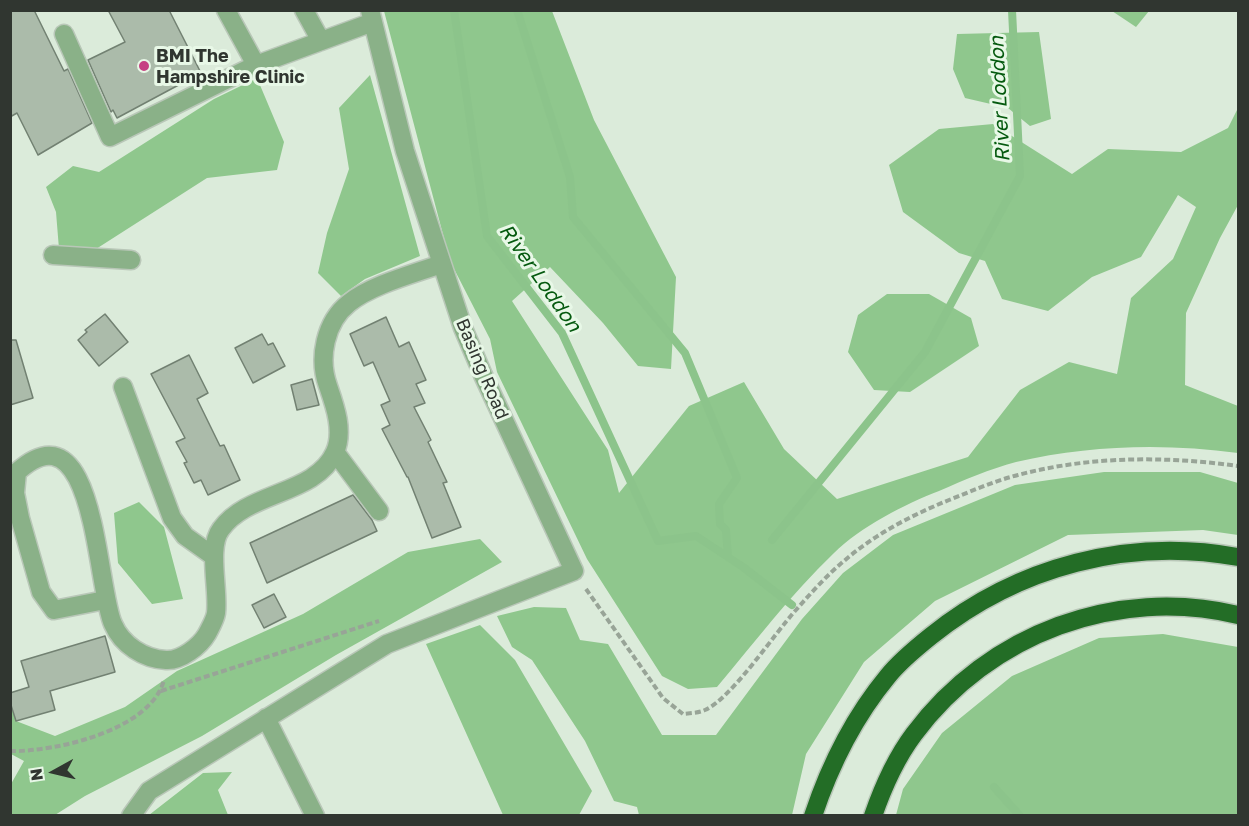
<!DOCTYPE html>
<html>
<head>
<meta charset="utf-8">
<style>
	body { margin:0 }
	#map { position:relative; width:1249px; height:826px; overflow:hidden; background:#dbebda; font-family:"Golos Text",sans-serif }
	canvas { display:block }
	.frame { position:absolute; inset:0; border:12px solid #303630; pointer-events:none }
	.north { position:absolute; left:24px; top:742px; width:60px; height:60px; -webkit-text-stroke:4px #e8f8e7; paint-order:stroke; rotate:262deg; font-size:16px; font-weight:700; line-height:24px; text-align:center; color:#303630 }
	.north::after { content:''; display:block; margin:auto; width:21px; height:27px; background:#303630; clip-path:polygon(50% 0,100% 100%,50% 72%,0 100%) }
</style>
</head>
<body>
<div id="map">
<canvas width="1249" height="826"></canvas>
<div class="frame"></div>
<div class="north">N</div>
</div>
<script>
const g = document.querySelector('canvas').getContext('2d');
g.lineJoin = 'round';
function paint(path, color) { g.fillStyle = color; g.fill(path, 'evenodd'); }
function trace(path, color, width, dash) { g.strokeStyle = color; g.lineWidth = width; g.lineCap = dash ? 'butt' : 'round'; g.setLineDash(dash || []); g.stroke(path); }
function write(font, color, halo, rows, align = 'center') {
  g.font = font + ' "Golos Text",sans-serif'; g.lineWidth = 6; g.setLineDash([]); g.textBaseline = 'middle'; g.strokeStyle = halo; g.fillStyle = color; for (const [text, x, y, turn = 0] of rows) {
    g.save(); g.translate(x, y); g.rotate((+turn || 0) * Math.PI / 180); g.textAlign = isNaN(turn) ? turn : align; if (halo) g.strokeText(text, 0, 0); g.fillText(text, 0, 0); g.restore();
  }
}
const forest = new Path2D(`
	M384,11H552L594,120L676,277L671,369L638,366L603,323L550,267L512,301L608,450L619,493L689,406L744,382L784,449L837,499L968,457L1020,390L1069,362L1117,374L1131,298L1173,259L1196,207L1178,195L1141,257L1092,277L1048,311L1002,299L985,261L959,253L903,212L889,165L939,129L993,124L1072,174L1108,149L1181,152L1228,128L1238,108V205L1220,238L1186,313L1185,385L1238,406V453C1165,443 1089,445 1016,462C990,469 964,480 939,491C905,504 860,527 834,553C791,594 755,642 717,687L688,689L662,676L587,559L497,372L490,339L450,261Z
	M1112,11H1149L1136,27Z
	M1039,32L1051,119L1030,126L1008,108L965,98L953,69L957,34Z
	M370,75L420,256L365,279L341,296L318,273L327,233L349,169L339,108Z
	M257,78L284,142L277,170L207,178L96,249H59L56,212L46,187L73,166L99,172L214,99Z
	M887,294H929L971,318L979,346L910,392L874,390L848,352L858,315Z
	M1104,472H1200L1238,483V535L1203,530L1068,535L935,601L864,662L806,754L792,815H639L637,807L614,801L585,741L532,660L512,647L497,616L534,607L566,608L580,640L608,644L662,735H716L802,619L843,573L893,535L1015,485Z
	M139,502L164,527L183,599L152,604L118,563L114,513Z
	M480,539L502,562L336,655L202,736L85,796L55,815H11V784L24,761L11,754L10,702L16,721L55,736L125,707L177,671L303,614L408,552Z
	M480,625L515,660L592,791L579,815H503L426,644Z
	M1163,634L1238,647V815H896L903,789L942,733L1012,676L1099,638Z
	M232,772L218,790L228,815H149L203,773Z`);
const stream = new Path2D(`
	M454,10L487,236L562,333L658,541L696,536L743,567L792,605
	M517,10L570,177L573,217L685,353L737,478L719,504L720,524L726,530L728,557
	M772,540L925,352L1020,176L1012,10
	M994,787L1020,816`);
const building = new Path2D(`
	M10,10H34L64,71L68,69L92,123L38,155L17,113L10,117Z
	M108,10H169L201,73L117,118L113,110L111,112L88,60L125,42Z
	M105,314L128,342L99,366L78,340L87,332L85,330Z
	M386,317L399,347L409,342L426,380L416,384L425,403L414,407L431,440L428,442L447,482L443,483L461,527L432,538L408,477H407L382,429L390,425L381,405L390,401L373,362L364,366L350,334Z
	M262,334L268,345L273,343L285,366L253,383L235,348Z
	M10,340H16L33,398L10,405Z
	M189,355L208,393L197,399L220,446L224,445L240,480L208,495L201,480L194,483L184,463L187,462L176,442L185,438L151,374Z
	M312,379L319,405L297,410L291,385Z
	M353,495L372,520L377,531L267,583L250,543Z
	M274,594L286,617L264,628L252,605Z
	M105,636L115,672L50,691L55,710L16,721L10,702V693L29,687L21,661Z`);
const path = new Path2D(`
	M586,589L663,698L683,714C690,713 699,713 705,710C732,698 774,634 796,610C811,593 827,575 844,561C875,534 912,515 949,500C972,491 994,481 1018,475C1089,456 1166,456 1238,466
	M161,691L379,621
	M10,751C56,752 151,730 164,680`);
const minor = new Path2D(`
	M226,10L256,65
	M304,10L321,41
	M64,34L110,137L256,65L373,22
	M53,255L131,260
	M123,387L172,518L185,536L213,556
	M335,452L379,511
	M105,600L54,610L41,592L20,518L15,493L17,472C96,400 96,587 113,624C122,645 144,659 166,660C181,661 200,646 207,634C210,628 215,620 216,613C219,590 207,547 221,529C248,491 316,495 335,452C344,431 335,406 328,386C318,358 325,322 349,303C371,285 413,274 441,264
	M266,718L315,816
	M131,816L149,791L387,644L574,571L483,375L463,328L405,151L370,10`);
const highway = new Path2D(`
	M813,816C830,765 854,717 888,676C900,661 916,648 931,636C1018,566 1129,537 1238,557
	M873,816C883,787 896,758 914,734C989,633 1117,586 1238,615`);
const markers = [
	[144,66,6,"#c64183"]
];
const poiNames = [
	["BMI The",156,56],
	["Hampshire Clinic",156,77]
];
const streetNames = [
	["Basing Road",482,369,67]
];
const waterNames = [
	["River Loddon",1000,99,-93],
	["River Loddon",540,278,55]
];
paint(forest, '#8fc78d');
trace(stream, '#8cc48b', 8);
paint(building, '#abbbaa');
trace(building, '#728172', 1.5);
trace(minor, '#b9c7b8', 21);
trace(highway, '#b9c7b8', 21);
trace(path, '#98a497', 4, [6, 3]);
trace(minor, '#8ab188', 18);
trace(highway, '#236d26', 18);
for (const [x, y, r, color] of markers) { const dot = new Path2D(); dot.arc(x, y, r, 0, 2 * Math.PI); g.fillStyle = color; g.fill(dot); trace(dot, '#e8f8e7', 2); }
write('bold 18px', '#303630', '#e8f8e7', poiNames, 'left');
write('18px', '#303630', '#e8f8e7', streetNames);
write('italic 20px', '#055a0f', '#e8f8e7', waterNames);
</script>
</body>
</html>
